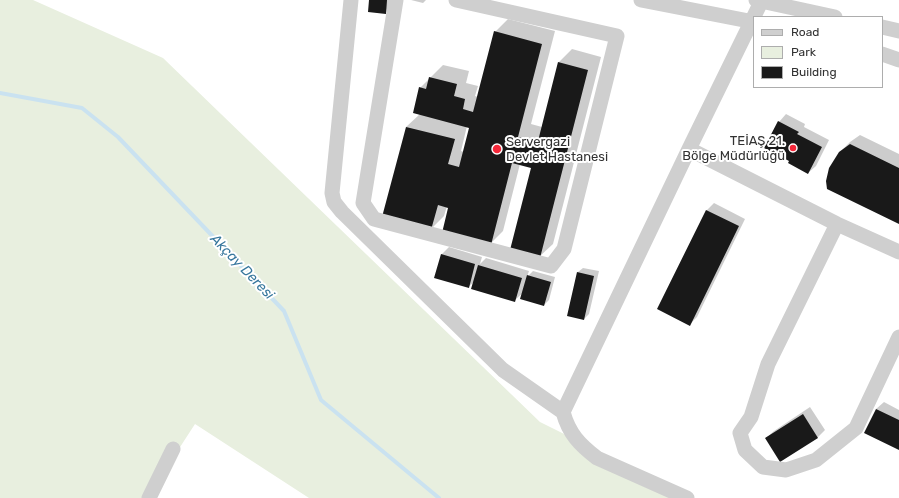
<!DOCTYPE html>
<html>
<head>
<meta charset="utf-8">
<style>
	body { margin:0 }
	#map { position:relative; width:899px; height:498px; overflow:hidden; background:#fff; font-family:Rubik,sans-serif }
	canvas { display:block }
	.legend { position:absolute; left:753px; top:16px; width:130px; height:72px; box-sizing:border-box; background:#fff; border:1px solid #adadad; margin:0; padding:5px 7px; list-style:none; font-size:12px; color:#323232 }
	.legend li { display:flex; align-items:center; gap:8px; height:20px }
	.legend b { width:20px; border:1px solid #adadad }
</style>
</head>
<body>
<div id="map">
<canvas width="899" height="498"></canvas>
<ul class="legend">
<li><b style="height:5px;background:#cfcfcf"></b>Road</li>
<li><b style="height:11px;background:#e8efdf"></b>Park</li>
<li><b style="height:11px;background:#191919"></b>Building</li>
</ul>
</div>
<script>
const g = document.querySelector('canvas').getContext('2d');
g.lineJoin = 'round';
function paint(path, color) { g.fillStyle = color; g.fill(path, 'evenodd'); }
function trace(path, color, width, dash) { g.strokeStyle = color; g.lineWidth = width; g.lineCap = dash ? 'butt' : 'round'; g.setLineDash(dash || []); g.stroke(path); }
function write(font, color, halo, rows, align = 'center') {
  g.font = font + ' Rubik,sans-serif'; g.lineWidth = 4; g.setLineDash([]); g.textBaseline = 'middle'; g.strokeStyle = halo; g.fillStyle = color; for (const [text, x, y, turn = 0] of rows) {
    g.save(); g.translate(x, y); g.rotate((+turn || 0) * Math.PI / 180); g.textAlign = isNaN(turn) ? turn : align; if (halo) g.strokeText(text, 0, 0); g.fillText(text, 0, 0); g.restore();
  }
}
const green = new Path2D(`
	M0,0H33L163,58L540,422L693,498H309L195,424L147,498H0Z`);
const shadow = new Path2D(`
	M370,0H391L390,9L385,13Z
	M411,0H426L423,3Z
	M508,19L555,31L531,124L542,127L559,62L572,49L601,57L553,244L539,257L532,167L520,164L503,231L490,244L447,206L444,216L431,229L406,127L420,114V88L443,65L469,71L466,83L478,86L475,96L478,97L495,32ZM467,126L470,127L464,152L461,151Z
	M786,114L805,124L804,127L829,140L816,166L808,173L791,161L779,122Z
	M860,135L899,154V223L840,152L850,142Z
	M714,203L745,219L697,317L690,324L707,210Z
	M449,247L482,257L480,264L486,258L529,271L527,277L533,271L555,277L549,300L544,305L524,292L515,300L474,282L468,287L441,255Z
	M583,268L599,271L589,314L584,319L578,272Z
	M884,402L899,410V449L876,409Z
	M810,407L825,430L818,437L781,460L766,438L774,431Z`);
const stream = new Path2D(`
	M0,93L82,108L118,137L284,311L321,400L439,498`);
const building = new Path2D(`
	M369,0H387L386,14L368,12Z
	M494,31L542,44L518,137L538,141L558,62L588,70L540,258L510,250L531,168L512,163L491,245L442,233L448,208L438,205L431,230L382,217L406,127L455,139L448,164L459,167L469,128L413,113L419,87L426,89L429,77L457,84L454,96L465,99L463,109L473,112Z
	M778,121L799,132L797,134L822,147L808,174L788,163L789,161L764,148Z
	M850,144L899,168V224L827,189L826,181L829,168L839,152Z
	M706,210L739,226L690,326L657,309Z
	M441,254L475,264L469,288L434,278Z
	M478,265L522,278L515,302L471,289Z
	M577,272L594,276L584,320L567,316Z
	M527,275L551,282L544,306L520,299Z
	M876,409L899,420V450L864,433Z
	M803,414L818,438L780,462L765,438Z`);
const minor = new Path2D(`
	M351,0L332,193L334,202L342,212L503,370L563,412L689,149L762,0
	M396,0L363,203L374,219L551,266L564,249L617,36L456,0
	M641,0L754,22
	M756,0L835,17
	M882,27L899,31
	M882,54L899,60
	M689,149L837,224L899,252
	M837,224L768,364L751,417L740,433L745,450L763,467L786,470L816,460L856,428L899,337
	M563,412C569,434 580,445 597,458L687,498
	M149,498L173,449`);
const markers = [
	[793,148,4,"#f52739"],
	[497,149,5,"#f52739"]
];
const poiNames = [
	["TEİAŞ 21.",785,141],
	["Bölge Müdürlüğü",785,156],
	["Servergazi",506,142,"left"],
	["Devlet Hastanesi",506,157,"left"]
];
const waterNames = [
	["Akçay Deresi",242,267,46]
];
paint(green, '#e8efdf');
paint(shadow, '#0003');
trace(stream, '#cae2f0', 4);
paint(building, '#191919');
trace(minor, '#cfcfcf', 15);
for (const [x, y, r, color] of markers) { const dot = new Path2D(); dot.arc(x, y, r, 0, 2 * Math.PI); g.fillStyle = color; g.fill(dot); trace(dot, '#fff', 1.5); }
write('13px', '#323232', '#fff', poiNames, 'right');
write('italic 14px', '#37779d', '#fff', waterNames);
</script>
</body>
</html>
